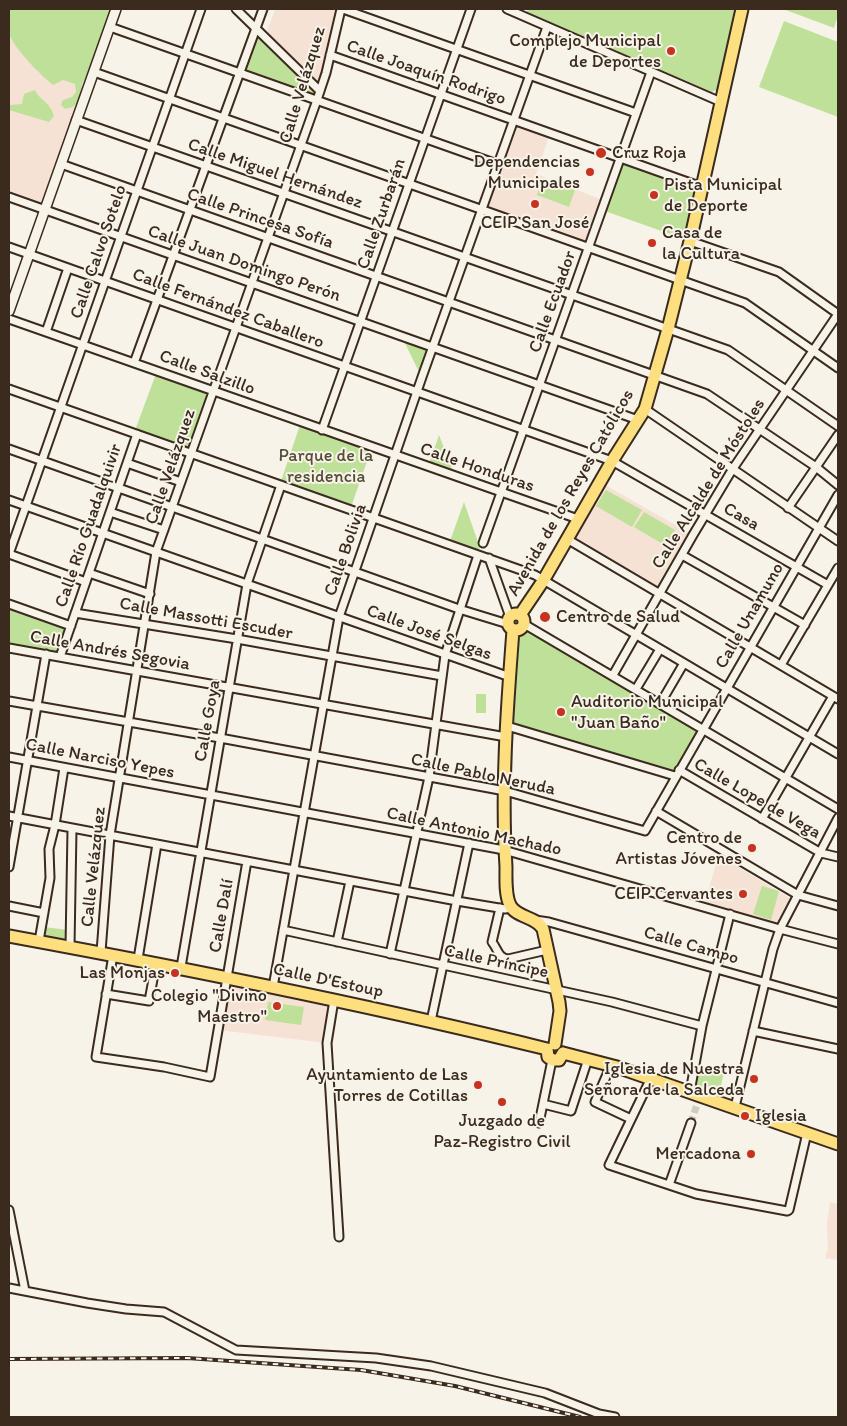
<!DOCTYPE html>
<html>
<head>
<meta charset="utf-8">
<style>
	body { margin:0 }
	#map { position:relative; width:847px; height:1426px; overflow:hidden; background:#f7f3e8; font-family:Itim,sans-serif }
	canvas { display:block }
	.frame { position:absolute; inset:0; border:10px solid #3b2a1e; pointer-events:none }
</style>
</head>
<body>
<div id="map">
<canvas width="847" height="1426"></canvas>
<div class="frame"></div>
</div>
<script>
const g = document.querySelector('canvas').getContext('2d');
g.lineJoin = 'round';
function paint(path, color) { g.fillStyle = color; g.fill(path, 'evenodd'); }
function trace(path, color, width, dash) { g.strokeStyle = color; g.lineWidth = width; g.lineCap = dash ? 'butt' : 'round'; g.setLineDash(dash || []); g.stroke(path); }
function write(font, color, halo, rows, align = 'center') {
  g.font = font + ' Itim,sans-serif'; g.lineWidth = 4; g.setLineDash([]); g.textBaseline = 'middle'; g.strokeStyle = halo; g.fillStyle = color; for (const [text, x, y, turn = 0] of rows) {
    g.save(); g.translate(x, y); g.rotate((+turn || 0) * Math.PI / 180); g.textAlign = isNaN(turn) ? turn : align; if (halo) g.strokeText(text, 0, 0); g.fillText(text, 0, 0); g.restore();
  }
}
const built = new Path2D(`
	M9,9H116L72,132L41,205L9,193Z
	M275,9H341L320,91L265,37Z
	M511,123L549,136L536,174L605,201L588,247L481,208Z
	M600,482L693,535L659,593L567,539Z
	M718,858L728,861L790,898L778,925L704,904Z
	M227,977L334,1000L327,1043L218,1030Z
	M830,1202L838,1204V1260L825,1258L828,1249L827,1223Z`);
const green = new Path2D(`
	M9,9H112L102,35L99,49L82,84L80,99L73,107L65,109L61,105L63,100L72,97L76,92L75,84L63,80L53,85C42,76 11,46 9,32C8,25 9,16 9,9Z
	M528,9H735L718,89L712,92L527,12Z
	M783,9H838V15L834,28Z
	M784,21L838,42V117L759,87Z
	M256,28L320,91L317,100L239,73Z
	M35,90C41,102 49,100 54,116L49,122L9,110V105L22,104L24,94Z
	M620,158L702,187L690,241L602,210Z
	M543,178L575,190L569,207L537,195Z
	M401,335L433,347L420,374Z
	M157,371L213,392L191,453L134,433Z
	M301,422L372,447L350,510L280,484Z
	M439,435L452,469L449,471L429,464Z
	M606,490L642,510L632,527L596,506Z
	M464,502L480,548L477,550L450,541Z
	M644,512L675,530L666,546L634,527Z
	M9,604L71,626L60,657L9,648Z
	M519,621L702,729L675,776L507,726L514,629Z
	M476,694H486V713H476Z
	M762,886L779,891L771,920L753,914Z
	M44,927L68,930L67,940L43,936Z
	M268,1002L304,1007L301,1025L265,1020Z
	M695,1064L724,1071L718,1101L690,1092Z`);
const minorTunnel = new Path2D(`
	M691,1123L700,1095`);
const minor = new Path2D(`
	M236,9L320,91
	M343,9L636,113
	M507,9L721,102
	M110,27L497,164
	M330,55L702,187
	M94,72L745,303L838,368
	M76,120L728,350L838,426
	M61,164L707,394L816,467L838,485
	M9,197L638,420
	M690,241L779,272L838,314
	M9,247L612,461L828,585
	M9,319L578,519
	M46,332L68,268
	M134,363L263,9
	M9,389L535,575L838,754
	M645,409L838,541
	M322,430L471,9
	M9,449L459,609L508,624
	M127,463L181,482
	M9,500L510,677
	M788,508L838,435
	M110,512L164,530
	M567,539L838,699
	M483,543L651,72
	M9,554L201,9
	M9,554L86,582
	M682,555L805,625
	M489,558L510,617
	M89,573L150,594
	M9,604L71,626
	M75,613L237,639L442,676
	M524,624L838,809
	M9,648L506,737
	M60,657L137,434
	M781,665L838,568
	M613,675L693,535L732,470L838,314
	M636,689L660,649
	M9,701L220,738L505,791L645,831L838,495
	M660,704L684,663
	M507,726L675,776
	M9,757L504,850L780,929L838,944
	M679,770L821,853L838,857
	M656,811L798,895L838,906
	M9,816L457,901L505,909L511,908
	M762,819L833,696
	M9,867L46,654
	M9,906L44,913
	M500,908L492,942C498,949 498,958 508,959L547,950
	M535,920L549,922L838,1003
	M283,930L612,1002L702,1026
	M39,941L50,878L49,849L55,825L64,768
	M337,942L350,881
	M70,947L72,829
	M101,952L110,835L156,552L317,100L326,73L341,9
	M390,954L429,777L445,655L478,555
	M113,955L96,1057L164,1067L210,1077L247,861
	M138,959L157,844
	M181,967L247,584L281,485
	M273,987L339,617L422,377L547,27
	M106,994L149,1001L156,963
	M334,1000L327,1043L339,1237
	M431,1021L469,843
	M753,1031L838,1049
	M611,1065L595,1102L631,1119
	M651,1078L609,1165L696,1194L787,1211L789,1210L807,1133
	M690,1092L702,1026L730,914
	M543,1104L571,1111L588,1059
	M735,1107L773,949L780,929L838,818
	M539,1123L552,1060
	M669,1185L691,1123
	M9,1210L25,1291
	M9,1288L87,1303L126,1309L164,1312L236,1350L376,1358L431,1366L545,1393L599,1414L615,1417`);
const tertiary = new Path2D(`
	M9,311L116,9`);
const primary = new Path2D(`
	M508 622a8 8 0 1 1 16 0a8 8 0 1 1-16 0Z
	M520,615L543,581L612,461L645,409L668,329L690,241L742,9
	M513,630C507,709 501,788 506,867C506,879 505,895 510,905C516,918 536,916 543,929L559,1002L560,1011L555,1044
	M9,936C189,969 369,1005 547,1049
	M547,1049L548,1057L553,1060H559L563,1053
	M563,1053L617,1067L838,1144`);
const rail = new Path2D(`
	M9,1359L187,1358L361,1370L455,1386L580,1417`);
const markers = [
	[671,51,5,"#c8321e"],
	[601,153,6,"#c8321e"],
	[590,172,5,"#c8321e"],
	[654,195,5,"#c8321e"],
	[535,204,5,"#c8321e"],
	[652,243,5,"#c8321e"],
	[545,617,6,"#c8321e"],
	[561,712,5,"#c8321e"],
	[752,848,5,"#c8321e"],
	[743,894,5,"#c8321e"],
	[175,973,5,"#c8321e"],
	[277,1006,5,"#c8321e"],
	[754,1079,5,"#c8321e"],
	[478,1085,5,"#c8321e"],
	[502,1102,5,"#c8321e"],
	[745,1116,5,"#c8321e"],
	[751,1154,5,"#c8321e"]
];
const poiNames = [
	["Complejo Municipal",661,41],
	["de Deportes",661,62],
	["Cruz Roja",612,153,"left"],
	["Dependencias",580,162],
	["Municipales",580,183],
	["Pista Municipal",664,185,"left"],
	["de Deporte",664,206,"left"],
	["CEIP San José",535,223,"center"],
	["Casa de",662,233,"left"],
	["la Cultura",662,254,"left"],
	["Centro de Salud",556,617,"left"],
	["Auditorio Municipal",571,702,"left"],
	["\"Juan Baño\"",571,723,"left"],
	["Centro de",742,838],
	["Artistas Jóvenes",742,859],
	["CEIP Cervantes",733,894],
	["Las Monjas",165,973],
	["Colegio \"Divino",267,996],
	["Maestro\"",267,1017],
	["Iglesia de Nuestra",744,1069],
	["Señora de la Salceda",744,1090],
	["Ayuntamiento de Las",468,1075],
	["Torres de Cotillas",468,1096],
	["Iglesia",755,1116,"left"],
	["Juzgado de",502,1121,"center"],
	["Paz-Registro Civil",502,1142,"center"],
	["Mercadona",741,1154]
];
const streetNames = [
	["Calle Joaquín Rodrigo",426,73,19],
	["Calle Velázquez",303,85,-73],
	["Calle Miguel Hernández",275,174,19],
	["Calle Zurbarán",382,214,-71],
	["Calle Princesa Sofía",260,219,19],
	["Calle Calvo Sotelo",99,252,-71],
	["Calle Juan Domingo Perón",244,264,19],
	["Calle Ecuador",553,302,-70],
	["Calle Fernández Caballero",228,309,20],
	["Calle Salzillo",207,373,20],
	["Calle Velázquez",171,467,-71],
	["Calle Honduras",477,468,19],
	["Calle Alcalde de Móstoles",709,484,-58],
	["Avenida de los Reyes Católicos",571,493,-60],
	["Casa",741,517,30],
	["Calle Río Guadalquivir",89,526,-71],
	["Calle Bolivia",346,550,-71],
	["Calle Unamuno",750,616,-60],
	["Calle Massotti Escuder",206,619,10],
	["Calle José Selgas",429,633,20],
	["Calle Andrés Segovia",110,651,10],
	["Calle Goya",208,721,-80],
	["Calle Narciso Yepes",100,759,11],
	["Calle Pablo Neruda",483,775,12],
	["Calle Lope de Vega",757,799,30],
	["Calle Antonio Machado",474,832,12],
	["Calle Velázquez",94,867,-84],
	["Calle Dalí",222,916,-80],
	["Calle Campo",691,946,16],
	["Calle Príncipe",496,962,12],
	["Calle D'Estoup",328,981,12]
];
const parkNames = [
	["Parque de la",326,456],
	["residencia",326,477]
];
paint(built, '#f6e2d5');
paint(green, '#bfe099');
trace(minorTunnel, '#d1cbc0', 7, [7, 3.5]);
trace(minor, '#3b2a1e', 11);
trace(tertiary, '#3b2a1e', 12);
trace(primary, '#3b2a1e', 15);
trace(minor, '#f7f3e8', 7);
trace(tertiary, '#f7f3e8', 9);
trace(primary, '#fddf80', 11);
trace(rail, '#3b2a1e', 4);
trace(rail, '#f7f3e8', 2, [5.5]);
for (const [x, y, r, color] of markers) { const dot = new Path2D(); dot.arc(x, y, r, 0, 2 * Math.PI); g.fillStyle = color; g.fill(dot); trace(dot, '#f7f3e8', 2); }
write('18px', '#3b2a1e', '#f7f3e8', poiNames, 'right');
write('18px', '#3b2a1e', '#f7f3e8', streetNames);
write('18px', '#554e37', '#f7f3e8', parkNames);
</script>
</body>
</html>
